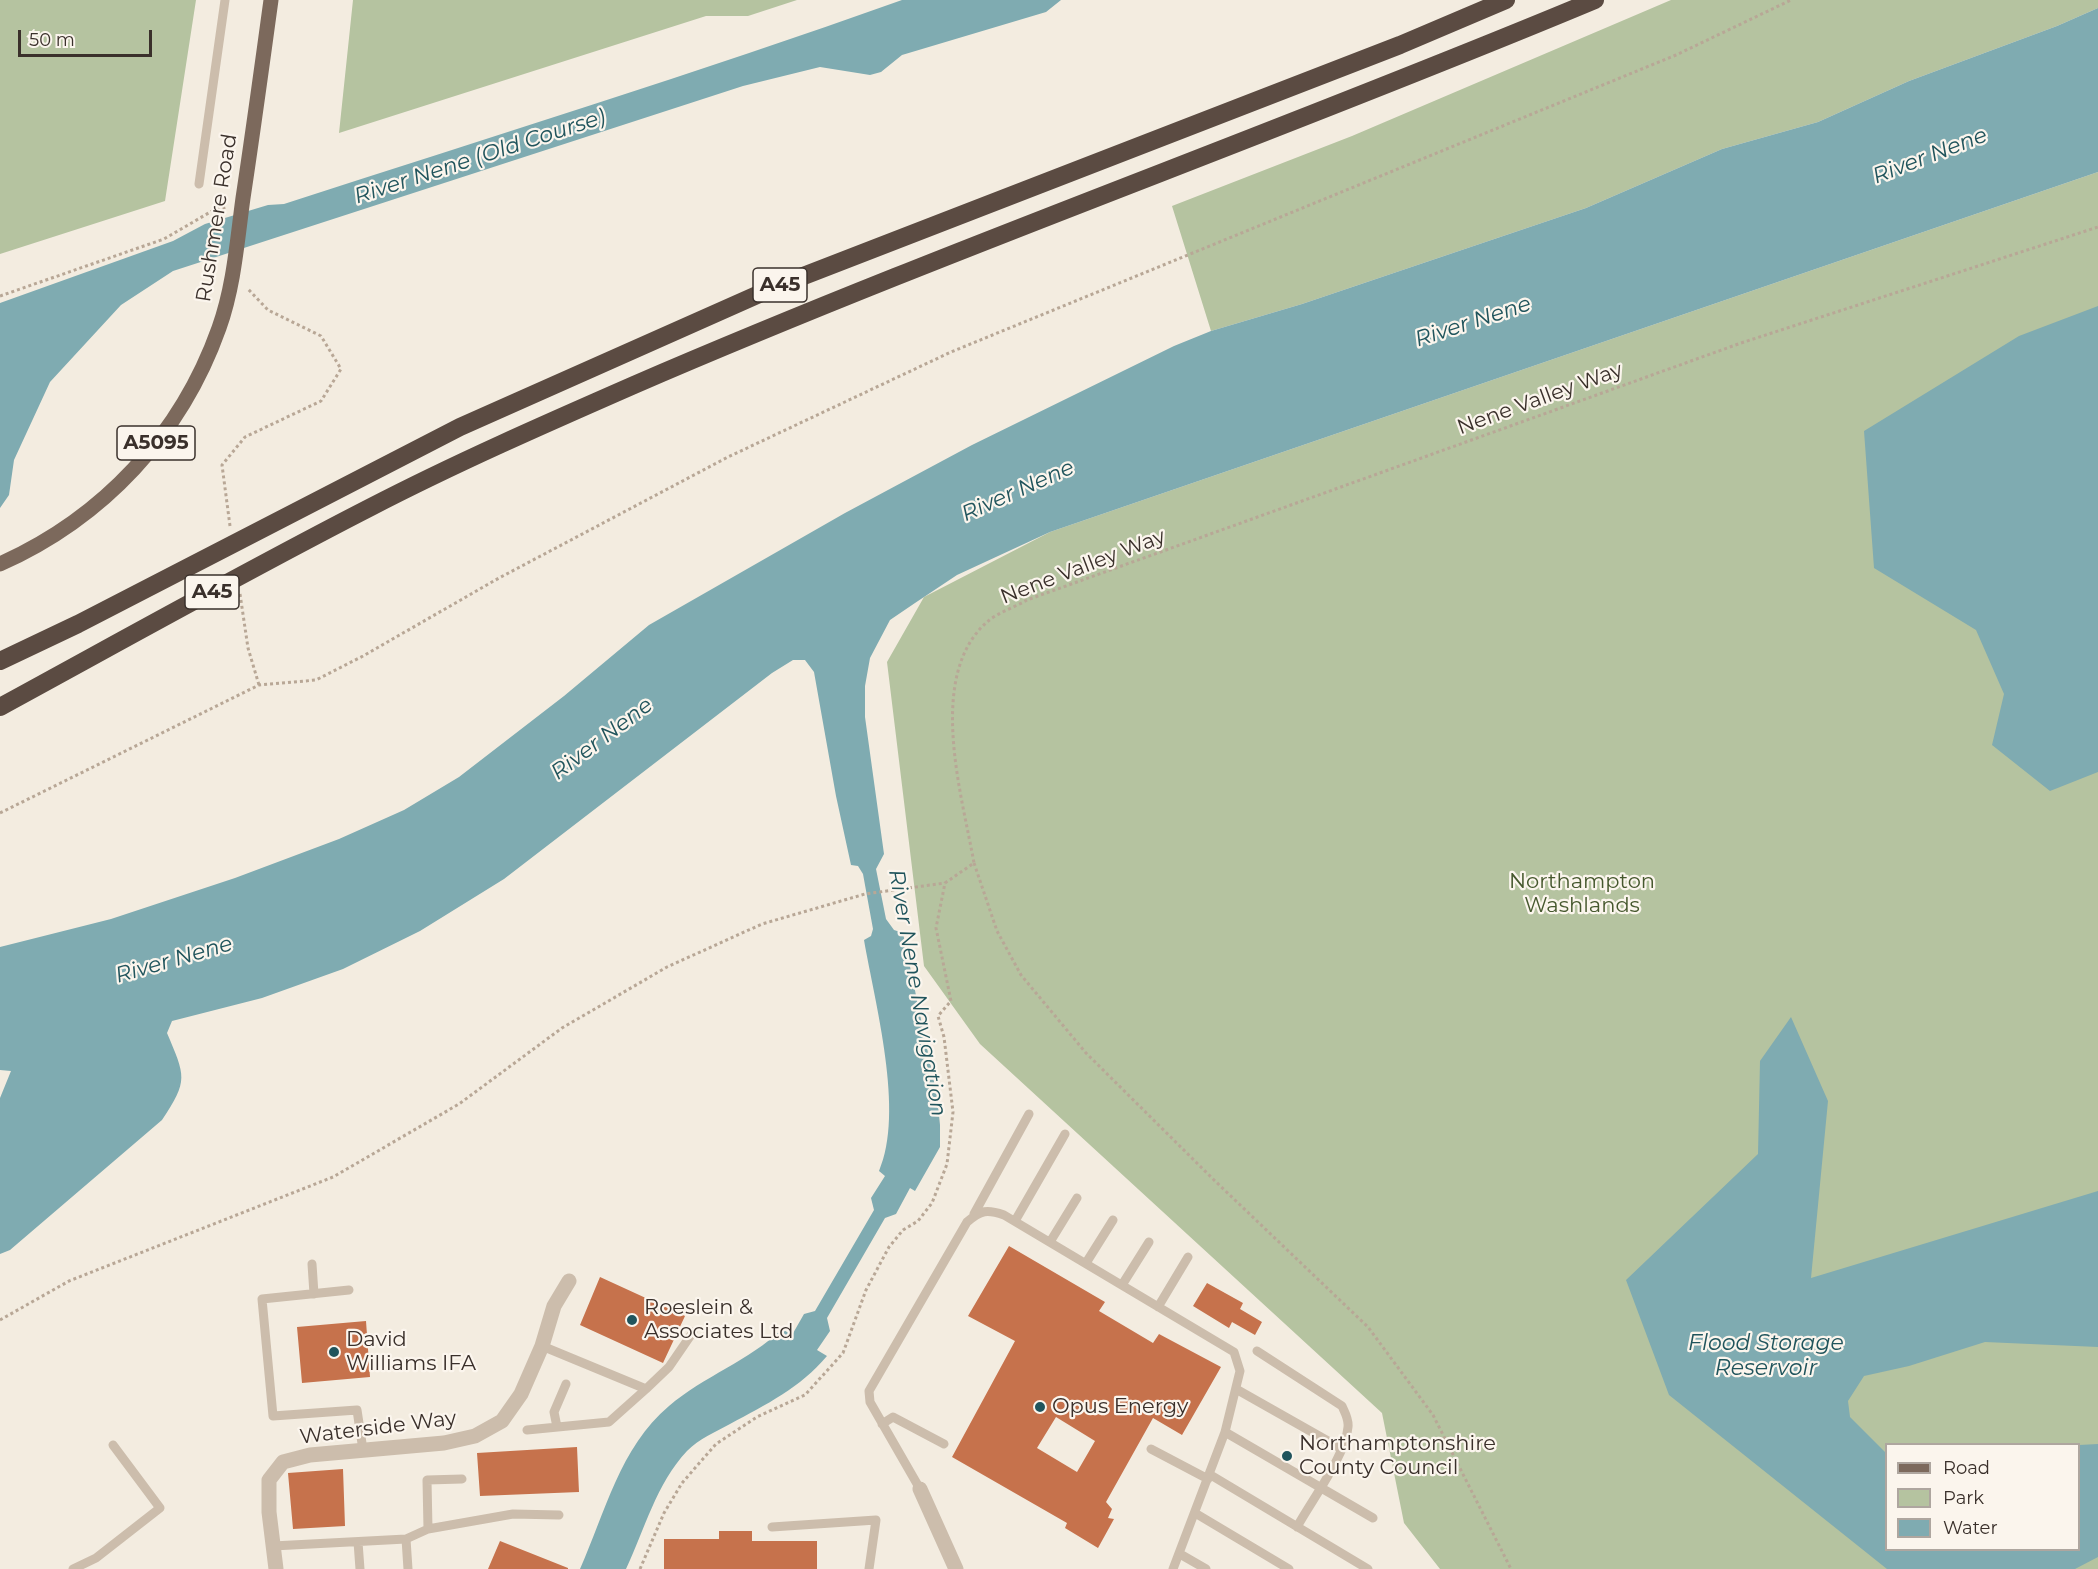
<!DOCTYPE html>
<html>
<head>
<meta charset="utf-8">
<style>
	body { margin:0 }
	#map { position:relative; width:2098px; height:1569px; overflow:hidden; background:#f3ece0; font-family:Montserrat,sans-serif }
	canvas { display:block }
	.legend { position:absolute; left:1885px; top:1443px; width:195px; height:108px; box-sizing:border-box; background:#fbf5ed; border:2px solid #aea69f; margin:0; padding:8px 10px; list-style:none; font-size:18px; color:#3a302b }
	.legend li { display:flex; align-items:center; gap:12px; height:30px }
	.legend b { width:30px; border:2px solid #aea69f }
	.scale { position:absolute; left:18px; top:30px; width:134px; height:27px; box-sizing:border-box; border:3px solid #3a302b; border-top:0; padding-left:8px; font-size:18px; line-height:21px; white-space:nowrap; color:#3a302b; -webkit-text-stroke:4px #fbf5ed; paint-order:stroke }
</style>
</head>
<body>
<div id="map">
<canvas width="2098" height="1569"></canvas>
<ul class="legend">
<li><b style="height:8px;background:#7c695c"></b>Road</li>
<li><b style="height:16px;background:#b5c3a0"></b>Park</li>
<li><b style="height:16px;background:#7fabb1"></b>Water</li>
</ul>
<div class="scale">50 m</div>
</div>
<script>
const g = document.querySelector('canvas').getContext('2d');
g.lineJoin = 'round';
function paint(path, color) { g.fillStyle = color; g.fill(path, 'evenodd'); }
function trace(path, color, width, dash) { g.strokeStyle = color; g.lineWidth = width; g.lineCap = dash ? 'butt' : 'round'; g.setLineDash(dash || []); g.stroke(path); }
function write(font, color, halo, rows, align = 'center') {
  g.font = font + ' Montserrat,sans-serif'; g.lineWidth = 4.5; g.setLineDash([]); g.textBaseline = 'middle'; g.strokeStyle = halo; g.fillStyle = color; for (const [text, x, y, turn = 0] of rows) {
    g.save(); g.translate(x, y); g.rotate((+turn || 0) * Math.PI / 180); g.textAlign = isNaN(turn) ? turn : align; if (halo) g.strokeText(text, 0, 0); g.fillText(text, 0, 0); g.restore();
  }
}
const green = new Path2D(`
	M0,0H196L165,201L0,254Z
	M353,0H797L748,16H706L339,133Z
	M1671,0H2098V8L2057,26L1909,81L1818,122L1722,149L1586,208L1302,304L1211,331L1172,206L1352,136Z
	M2098,172V1569H1440L1404,1523L1382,1413L980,1044L924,966L887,662L924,597L1050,532ZM1886,1444H2078V1550H1886Z`);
const water = new Path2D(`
	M902,0H1061L1046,12L902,55L881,72L870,75L820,67L743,86L173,271L121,305L50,382L14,460L9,495L0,508V303L173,241L205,224L268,205L284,204C490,137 698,73 902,0Z
	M2098,8V172L1050,532L957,575L915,603L890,620L870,658L865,686V717L884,854L876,869L886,919L894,930L903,933L937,1096L940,1125V1147L915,1191L910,1188L896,1214L885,1218L827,1318L830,1331L817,1350L827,1356C800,1388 767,1404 730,1424C715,1432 699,1439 687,1451C656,1484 645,1529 626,1569H580C605,1513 620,1447 669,1406C704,1376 749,1361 782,1329L792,1335L804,1314L815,1311L874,1210L871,1198L885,1176L879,1171C905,1112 875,1004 864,940L871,936L873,929L863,874L858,866L851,865L836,796L814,672L805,660H793L772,673L504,879L420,931L343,969L262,998L172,1021L167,1033C185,1076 189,1080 162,1120L10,1250L0,1254V1098L11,1071L0,1070V947L111,919L235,878L339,839L404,810L459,777L564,696L649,625L845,513L972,445L1174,346L1211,331L1302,304L1586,208L1722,149L1818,122L1909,81L2057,26Z
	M2098,306V772L2050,791L1992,745L2004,694L1976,630L1874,568L1864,431L2019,336Z
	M1791,1017L1828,1101L1811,1278L2098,1191V1347L1985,1342L1909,1366L1864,1376L1848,1401L1850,1417L1886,1453V1550H2078L2079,1445L2098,1444V1557L2075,1569H1887L1669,1395L1626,1280L1758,1154L1760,1061Z`);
const building = new Path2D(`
	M1009,1246L1105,1302L1099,1311L1153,1343L1159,1334L1221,1367L1182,1435L1153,1418L1106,1502L1112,1509L1108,1518L1114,1519L1098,1548L1065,1528L1067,1523L952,1457L1015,1341L968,1316ZM1056,1417L1095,1441L1077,1472L1037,1448Z
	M600,1277L685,1316L663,1363L580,1325Z
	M1207,1283L1243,1303L1240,1309L1262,1322L1255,1335L1232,1322L1229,1328L1193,1306Z
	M366,1321L370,1377L302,1383L297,1327Z
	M577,1447L579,1492L480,1496L477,1453Z
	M343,1469L345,1526L293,1529L288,1473Z
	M719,1531H752V1541H817V1569H664V1539H719Z
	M500,1541L568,1568V1569H488Z`);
const path = new Path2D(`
	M0,296L164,239L212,211L226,207
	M230,526L222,465L245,437L321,401L341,369L321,336L268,310L247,288
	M240,594L248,648L259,685
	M0,813L259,685L316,680L363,656L499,578L728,457L951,352L1676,55L1791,0
	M974,863L997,931L1021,975L1086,1053L1214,1180L1368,1327L1433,1415L1511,1569
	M0,1320L69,1281L333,1177L459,1104L562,1028L667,967L762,924L865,894L945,883
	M640,1569L664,1513L682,1483L716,1444L757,1417L805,1395L843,1353L866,1290L889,1247L903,1230L918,1221L932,1203L947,1164L953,1112L944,1037L938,1016L951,1001L936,928L945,883L974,863C962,795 926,676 987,622C997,613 1015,607 1027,600L1741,343L2098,227`);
const lane = new Path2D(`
	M199,184L225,0
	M974,1214L1029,1114
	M1015,1221L1065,1134
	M1050,1242L1077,1198
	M1086,1263L1113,1220
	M312,1264L314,1294
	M1122,1285L1149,1242
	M349,1290L262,1299L273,1416L357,1410L363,1450
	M1158,1307L1188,1257
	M542,1346L646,1389L669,1367L693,1332
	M1257,1351L1342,1406C1345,1413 1349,1419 1348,1427C1346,1455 1311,1501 1297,1527
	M1236,1389L1342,1449
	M882,1424L893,1417L944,1444
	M557,1427L554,1412L566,1384
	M527,1430L609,1422L646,1389
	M1225,1432L1373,1518
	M1151,1449L1208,1479
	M1209,1474L1368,1569
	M920,1489L870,1402L869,1391L967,1222C981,1210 987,1209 1004,1215L1234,1352L1240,1371L1225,1432L1173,1569
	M1195,1513L1289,1569
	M772,1527L876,1520L869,1569
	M428,1529L513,1514L559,1515
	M406,1539L428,1529L427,1480L462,1479
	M358,1542L360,1569
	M273,1546L406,1539L408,1569
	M1180,1554L1206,1569
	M73,1569L96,1558L160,1508L113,1445`);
const street = new Path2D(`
	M920,1489L956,1569
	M276,1569L269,1512V1480L283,1462L310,1455L444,1443L475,1436L502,1421L521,1394L542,1346L554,1306L569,1281`);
const primary = new Path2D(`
	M0,564C103,518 181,435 219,328C234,286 237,242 243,198C253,132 262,66 271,0`);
const highway = new Path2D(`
	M0,661L78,624L460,427L775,287L1400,45L1506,0
	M0,707C123,640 246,571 371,507C456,463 545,424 634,385C951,248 1277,133 1595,0`);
const markers = [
	[632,1320,6,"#20545c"],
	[334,1352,6,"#20545c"],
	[1040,1407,6,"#20545c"],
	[1287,1456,6,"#20545c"]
];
const shields = [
	[780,285,54],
	[156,443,78],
	[212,592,54]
];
const shieldNames = [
	["A45",780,285],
	["A5095",156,443],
	["A45",212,592]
];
const streetNames = [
	["Rushmere Road",217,218,-81],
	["Nene Valley Way",1540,399,-20],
	["Nene Valley Way",1083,567,-21],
	["Waterside Way",378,1428,-7]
];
const parkNames = [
	["Northampton",1582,882],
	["Washlands",1582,906]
];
const poiNames = [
	["Roeslein &",644,1308],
	["Associates Ltd",644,1332],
	["David",346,1340],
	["Williams IFA",346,1364],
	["Opus Energy",1052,1407],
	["Northamptonshire",1299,1444],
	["County Council",1299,1468]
];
const waterNames = [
	["River Nene",1930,156,-21],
	["River Nene (Old Course)",480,157,-18],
	["River Nene",1473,322,-18],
	["River Nene",1018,491,-24],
	["River Nene",602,739,-37],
	["River Nene",174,960,-16],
	["River Nene Navigation",917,993,80],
	["Flood Storage",1766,1344],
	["Reservoir",1766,1369]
];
paint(green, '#b5c3a0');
paint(water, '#7fabb1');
paint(building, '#c6724c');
trace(path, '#b8a796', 3, [3, 3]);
trace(lane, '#ccbdac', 9);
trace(street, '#ccbdac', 15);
trace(primary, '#7c695c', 15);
trace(highway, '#5b4b42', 18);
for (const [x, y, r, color] of markers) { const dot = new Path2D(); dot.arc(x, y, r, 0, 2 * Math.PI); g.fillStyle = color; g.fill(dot); trace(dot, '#fbf5ed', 2); }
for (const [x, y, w] of shields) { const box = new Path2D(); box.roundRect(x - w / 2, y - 17, w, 34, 4.5); g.fillStyle = '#fbf5ed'; g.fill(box); trace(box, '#3a302b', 1.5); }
write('bold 20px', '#3a302b', null, shieldNames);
write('21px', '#3a302b', '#fbf5ed', streetNames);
write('21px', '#46582e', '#fbf5ed', parkNames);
write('21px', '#3a302b', '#fbf5ed', poiNames, 'left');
write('italic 22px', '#20545c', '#fbf5ed', waterNames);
</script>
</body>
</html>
